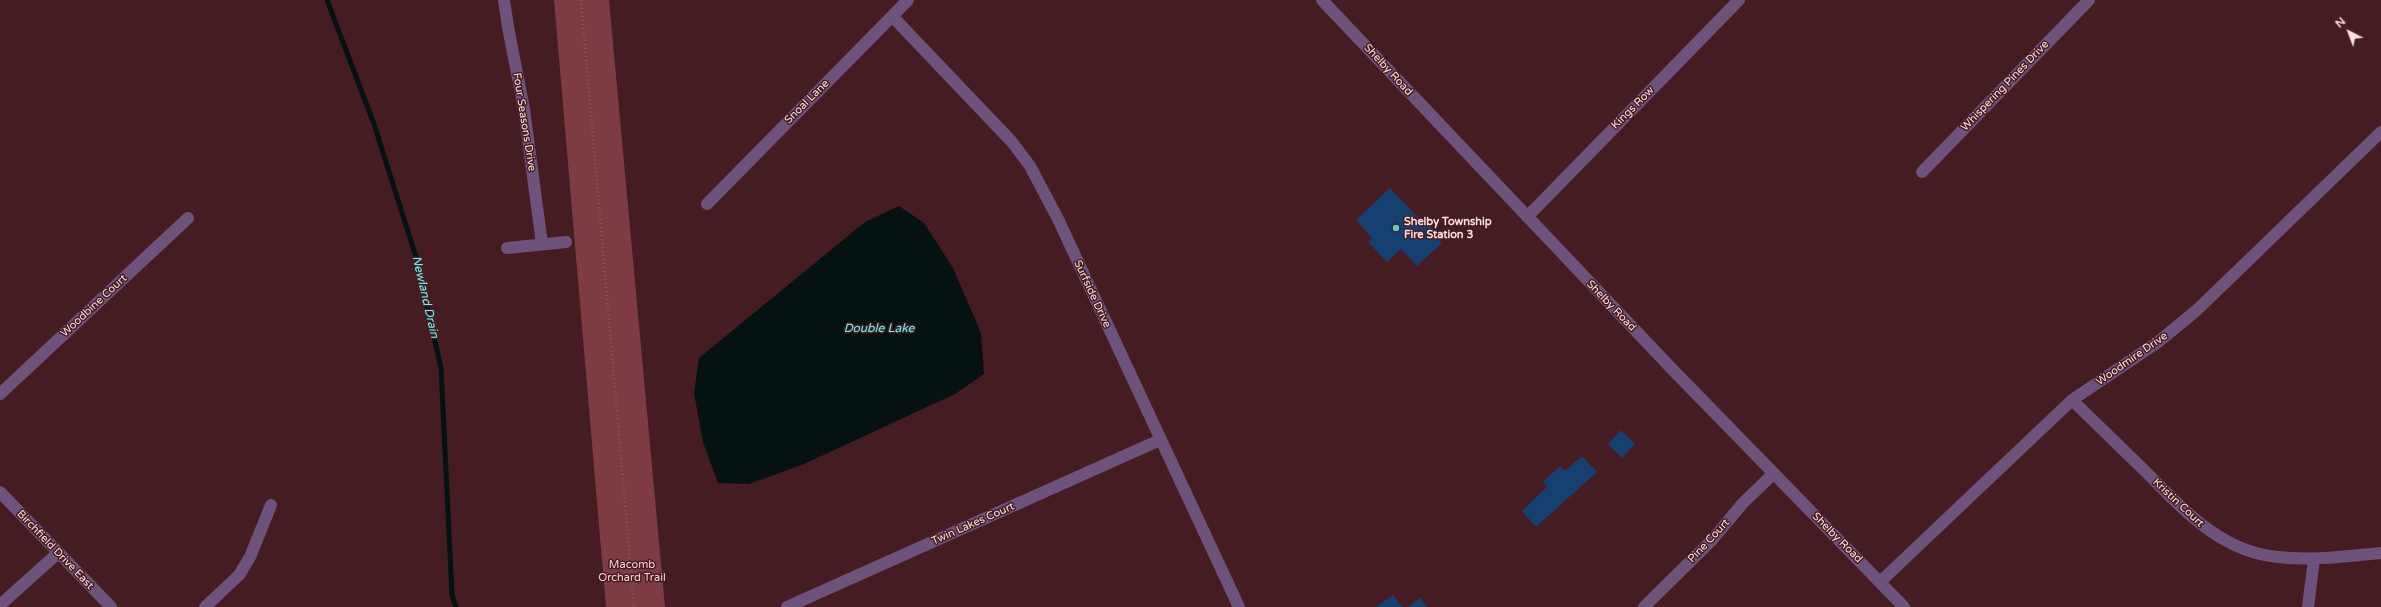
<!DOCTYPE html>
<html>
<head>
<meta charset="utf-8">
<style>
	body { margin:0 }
	#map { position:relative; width:2381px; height:607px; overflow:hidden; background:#451c22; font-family:"Varela Round",sans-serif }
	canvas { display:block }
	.north { position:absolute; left:2329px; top:12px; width:40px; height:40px; -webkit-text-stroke:3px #451c22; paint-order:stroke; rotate:318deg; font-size:11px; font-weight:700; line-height:16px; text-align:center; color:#fcdfe1 }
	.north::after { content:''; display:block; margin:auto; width:14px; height:18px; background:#fcdfe1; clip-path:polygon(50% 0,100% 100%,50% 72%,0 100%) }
</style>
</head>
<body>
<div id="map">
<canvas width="2381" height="607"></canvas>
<div class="north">N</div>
</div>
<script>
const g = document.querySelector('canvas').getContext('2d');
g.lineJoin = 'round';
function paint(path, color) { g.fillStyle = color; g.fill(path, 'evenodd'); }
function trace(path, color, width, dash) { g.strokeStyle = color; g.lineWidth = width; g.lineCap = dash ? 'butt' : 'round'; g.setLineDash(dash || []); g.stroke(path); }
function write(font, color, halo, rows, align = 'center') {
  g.font = font + ' "Varela Round",sans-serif'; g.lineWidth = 3; g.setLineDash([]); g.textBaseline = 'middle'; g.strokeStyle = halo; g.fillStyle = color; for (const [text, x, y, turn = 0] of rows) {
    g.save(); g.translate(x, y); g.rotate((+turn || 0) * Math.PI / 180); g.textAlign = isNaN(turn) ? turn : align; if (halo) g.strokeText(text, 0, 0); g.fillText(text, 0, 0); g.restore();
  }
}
const green = new Path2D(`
	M554,0H609L665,607H606Z`);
const water = new Path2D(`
	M899,206L924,223L953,268L981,333L984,374L955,394L804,464L749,484L718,483L703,442L694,393L699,358L865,222Z`);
const stream = new Path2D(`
	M327,0L374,124L416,257L441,368L452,595L456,607`);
const building = new Path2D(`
	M1390,188L1423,223L1425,221L1435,231L1433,233L1442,243L1417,266L1401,249L1387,262L1368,242L1372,238L1356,220Z
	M1621,430L1635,444L1622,458L1608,444Z
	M1582,456L1597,472L1536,527L1522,511L1547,487L1543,482L1560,466L1565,471Z
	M1393,595L1402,607H1376Z
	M1420,598L1427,607H1408Z`);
const path = new Path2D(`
	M581,0L634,607`);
const minor = new Path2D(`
	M504,0L508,27L524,109L542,244
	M1322,0L1672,369L1904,607
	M892,16L1012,142L1030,166L1058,219L1239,607
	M1922,172L2089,0
	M707,204L908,0
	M1527,217L1739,0
	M507,248L566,242
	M0,394L188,218
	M2072,400C2097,424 2121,448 2146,472C2184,510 2221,552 2278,557C2312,561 2347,556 2381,553
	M0,492L111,607
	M1880,582L2072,400L2158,342L2197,310L2381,132
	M0,605L58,553
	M205,607L239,575L250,557L271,505
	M787,607L1160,440
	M1644,607L1712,540L1743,503L1773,474
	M2308,607L2314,559`);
const markers = [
	[1396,228,4,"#53cdcb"]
];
const streetNames = [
	["Shelby Road",1388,70,47],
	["Whispering Pines Drive",2005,86,-46],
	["Snoal Lane",807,102,-45],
	["Kings Row",1633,108,-45],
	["Four Seasons Drive",524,122,81],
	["Surfside Drive",1092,294,65],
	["Woodbine Court",94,306,-43],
	["Shelby Road",1611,306,46],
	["Woodmire Drive",2132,359,-35],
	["Kristin Court",2178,503,43],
	["Twin Lakes Court",973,524,-24],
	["Shelby Road",1837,538,45],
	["Pine Court",1709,541,-47],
	["Birchfield Drive East",55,550,46]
];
const poiNames = [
	["Shelby Township",1404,222],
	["Fire Station 3",1404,235]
];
const parkNames = [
	["Macomb",632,565],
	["Orchard Trail",632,578]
];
const waterNames = [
	["Newland Drain",425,297,77],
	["Double Lake",879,329]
];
paint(green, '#7d3b44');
paint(water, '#051211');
trace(stream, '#051211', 5);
paint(building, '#15406f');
trace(path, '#815c60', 2.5, [1, 3]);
trace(minor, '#6d537b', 12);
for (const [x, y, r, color] of markers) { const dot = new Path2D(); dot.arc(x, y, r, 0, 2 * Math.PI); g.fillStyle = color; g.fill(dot); trace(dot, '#451c22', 1.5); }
write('11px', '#fcdfe1', '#451c22', streetNames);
write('bold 11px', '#fcdfe1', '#451c22', poiNames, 'left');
write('11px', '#fed2d5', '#451c22', parkNames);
write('italic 12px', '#67f6f3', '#451c22', waterNames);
</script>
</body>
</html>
